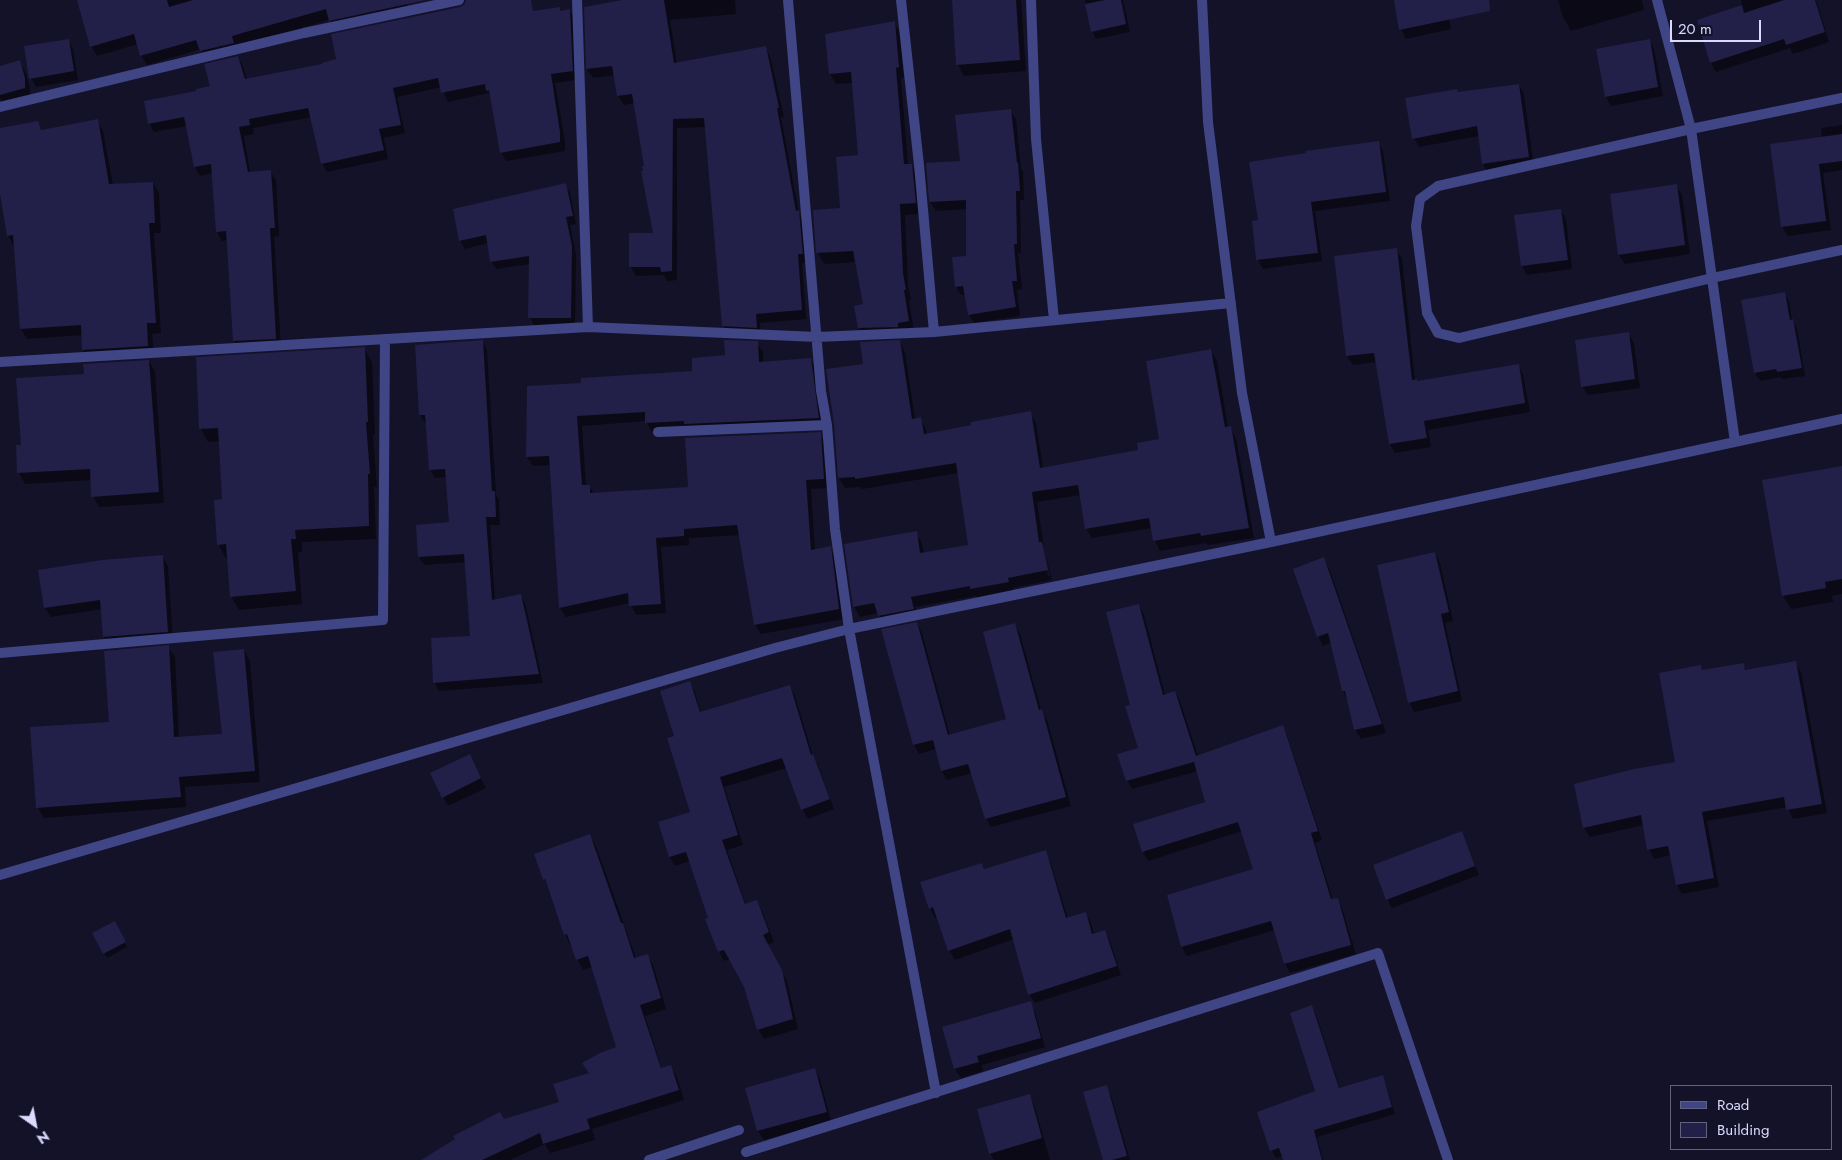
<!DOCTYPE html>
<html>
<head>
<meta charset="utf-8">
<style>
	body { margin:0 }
	#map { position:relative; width:1842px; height:1160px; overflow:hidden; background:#131229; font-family:Jost,sans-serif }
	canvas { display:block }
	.legend { position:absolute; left:1670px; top:1085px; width:162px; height:65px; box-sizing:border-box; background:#131229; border:1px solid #63627e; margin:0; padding:6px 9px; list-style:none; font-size:15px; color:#dbdbfd }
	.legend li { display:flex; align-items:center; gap:10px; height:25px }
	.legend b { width:25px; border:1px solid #63627e }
	.north { position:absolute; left:10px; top:1100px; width:50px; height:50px; -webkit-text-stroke:4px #131229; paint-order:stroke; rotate:147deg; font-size:14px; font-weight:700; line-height:20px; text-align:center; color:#dbdbfd }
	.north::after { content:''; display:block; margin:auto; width:18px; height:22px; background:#dbdbfd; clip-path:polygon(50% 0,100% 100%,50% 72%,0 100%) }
	.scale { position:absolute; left:1670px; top:20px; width:91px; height:22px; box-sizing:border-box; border:2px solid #dbdbfd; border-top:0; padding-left:6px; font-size:15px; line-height:18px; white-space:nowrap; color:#dbdbfd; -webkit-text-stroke:4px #131229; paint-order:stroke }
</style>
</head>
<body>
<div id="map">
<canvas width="1842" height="1160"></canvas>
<ul class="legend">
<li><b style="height:6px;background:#3f4585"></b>Road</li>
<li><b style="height:14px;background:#221f49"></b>Building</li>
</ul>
<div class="north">N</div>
<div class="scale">20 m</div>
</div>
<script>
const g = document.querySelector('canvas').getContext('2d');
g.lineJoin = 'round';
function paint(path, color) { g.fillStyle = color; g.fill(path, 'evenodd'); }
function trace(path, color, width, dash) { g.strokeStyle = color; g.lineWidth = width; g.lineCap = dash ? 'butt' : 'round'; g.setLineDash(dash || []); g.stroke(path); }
const shadow = new Path2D(`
	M78,0H422L407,3L409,14L335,30L330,20L237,46L206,60L201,49L147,65L141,55L138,44L97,56L91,46Z
	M629,0H735L736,14L670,20L677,64L765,47L770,56L784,117H781L799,214L803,221L807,263H802L806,319L760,323L761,336L729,335L724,326L706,127L677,128V280L667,281L664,275L636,276L631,267L655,234L635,103L624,105L618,96L615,75L593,78L587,69L585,8Z
	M953,0H1021L1026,71L964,76L958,65Z
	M1085,0H1123L1130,32L1096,39L1092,31Z
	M1395,0H1445L1451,29L1406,39L1401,29Z
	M1558,0H1642L1644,10L1571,31L1563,17Z
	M1741,0H1816L1829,42L1793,54L1790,48L1716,72L1711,63L1698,21L1742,6Z
	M559,8L561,12L570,11L575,20L577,80L555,83L565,142V151L506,161L501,152L491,97L489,93L448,102L441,87L397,97L405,133L384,138L388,159L327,172L322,163L312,117L253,128L254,134L244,136L250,173L270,171L276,180L279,236L274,237L281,347L239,350L234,341L228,240L222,241L217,232L213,173L200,176L195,167L187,126L154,132L149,123L198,92L212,87L238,58L243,66L247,80L324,65L411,29Z
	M894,22L900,33L904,78H901L908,165H911L918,176L921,214L905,215L908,285L911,300L909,301L914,331L865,339L859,328L864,305L857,262L824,264L818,253L814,211L841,209L859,156L853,83L836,84L830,74Z
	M68,40L73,49L78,80L36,87L31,78Z
	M1649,40L1654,49L1663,96L1611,106L1606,97Z
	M19,61L25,71L30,88V97L4,104L0,98V67Z
	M1519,85L1524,94L1534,167L1488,173L1483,164L1479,136L1419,147L1414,138L1459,93Z
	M1010,110L1016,119L1021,169L1023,172L1024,200H1020L1021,253H1018L1022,289L1017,290L1020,316L974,323L969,315L966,295H961L956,287L968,257L967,209L936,211L930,202L927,164L961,162Z
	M97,121L103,131L113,185L153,183L159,193L161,233H154L161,333L152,334L154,356L89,360L83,350L82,335L27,339L21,329L14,246L8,236L0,187V147L37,122L42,131Z
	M1842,125V170L1823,173L1831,230L1788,236L1782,227L1822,138L1821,128Z
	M1378,142L1383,151L1390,201L1315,211L1322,261L1263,269L1258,260L1253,222L1260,221Z
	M565,185L570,193L576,224L570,225L576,255L575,326L534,325L530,317V264L496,269L491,261L488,243L465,249L460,241Z
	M1676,186L1682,195L1690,254L1625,264L1619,255Z
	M1560,210L1566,219L1572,269L1527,275L1522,266Z
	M1396,250L1402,259L1415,381L1417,382L1518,365L1523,374L1530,412L1428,430L1431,447L1395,453L1390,444L1376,362L1353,365L1347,356Z
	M1784,294L1789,301L1792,320L1797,328L1805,376L1783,379L1781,377L1760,381L1755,373L1742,301Z
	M1628,334L1634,343L1640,388L1588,395L1582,386Z
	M482,341L487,350L496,495L499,500L500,525H490L495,601L520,595L525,603L543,683L439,691L435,683L471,637L466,562L424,565L419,557L450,523L447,477L435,478L430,469L427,423H425L420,415Z
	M900,342L905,352L915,419H920L926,429L927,434L1030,413L1036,423L1043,468L1139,451L1160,440L1211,351L1217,361L1228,428H1230L1236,438L1254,538L1208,545L1206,543L1160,551L1155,541L1152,528L1092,538L1086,528L1081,495L1037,502L1044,547L1041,544L1048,576H1050L1044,549L1052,580L1013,588L1014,592L977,599L976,596L915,607L919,619L885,626L878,613L860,617L854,606L916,533L922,543L924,554L970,546L958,473L862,489L861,487L845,488L839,478L835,424L865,365Z
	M757,343L763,352V362L810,359L816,368L823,428L689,430L652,432L646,421L582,426L586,486H589L594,494L689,488L820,433L825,443L829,488L811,489L815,551L830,548L835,557L844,619L761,634L755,625L740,535L689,538V545L661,547L666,613L636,615L630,603L566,617L560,608L551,465L533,466L527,457L582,384L694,372Z
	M364,348L372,362L375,434L373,435L377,487H374L376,539L302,542V552H298L302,604L239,610L231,596L228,557L226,558L218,544L223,500L220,441L208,442L201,429Z
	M149,361L155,372L164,503L99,507L93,496L92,480L25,484L19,473L22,446L85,375Z
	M1842,466V594L1832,596L1833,602L1791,609L1783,596Z
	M1435,553L1440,563L1453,621L1445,623L1462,701L1414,712L1409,702Z
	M162,556L168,566L173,641L110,646L104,637L102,609L51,617L45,608L39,571Z
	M1324,559L1329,568L1386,733L1361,739L1355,730L1348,701L1343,691L1332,642L1323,646L1318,636Z
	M1139,605L1144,615L1165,695L1175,692L1180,701L1198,756L1282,727L1287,736L1322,840L1315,843L1333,900L1337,899L1342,908L1356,954L1290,973L1285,964L1275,930L1187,956L1182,947L1168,896L1254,870L1242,831L1148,861L1143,852L1207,803L1198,771L1132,789L1127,780L1139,749L1131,706Z
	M917,623L922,633L950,736L1008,720L1015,625L1020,634L1041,710L1047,720L1071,806L991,827L986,818L972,773L947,780L942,771L936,749L919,754L914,745Z
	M168,647L175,657L179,738L223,735L244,650L250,661L260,782L185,787L186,807L44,818L38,808L110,723Z
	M1795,662L1801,672L1827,813L1793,819L1787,807L1707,821L1719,887L1682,894L1677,885L1671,855L1654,859L1649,849L1644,825L1590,837L1584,828L1676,763L1700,667L1703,671L1743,664L1747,671Z
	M689,682L695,692L701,713L790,687L795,696L813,756L818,765L834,809L808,819L802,809L787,768L724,787L743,845L727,850L746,905L756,901L762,911L774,942L767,945L787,981L798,1029L764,1039L758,1029L745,986L730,959L724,961L719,952L690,861L675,866L670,857L692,813L675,737Z
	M474,765L486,788L448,806L443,797Z
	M1461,833L1466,842L1479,875L1392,908L1387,899Z
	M590,836L596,846L636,958L647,955L653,965L666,1009L645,1016L662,1069L671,1067L677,1077L684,1100L592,1129L595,1140L550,1153L545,1144L510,1160H430L504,1120L560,1103L618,1048L592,967L583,970L577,959L565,934L535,854Z
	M1045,852L1050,861L1068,919L1086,914L1091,923L1094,935L1104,932L1110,941L1121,975L1035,1003L1029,994L1014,939L955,960L949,950L938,917L935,918L930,908L982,864L985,870Z
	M114,923L127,947L107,958L94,934Z
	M1030,1003L1035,1012L1045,1047L982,1065L983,1071L961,1078L955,1069L944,1028Z
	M1312,1007L1316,1014L1340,1089L1382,1077L1386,1084L1395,1114L1317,1137L1323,1160H1284L1283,1156L1276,1158L1272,1151L1259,1112L1316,1092Z
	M814,1070L820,1079L831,1121L764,1140L758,1131L747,1089Z
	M1106,1086L1111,1096L1130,1160H1105Z
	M1029,1095L1034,1104L1050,1160H994L990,1153Z`);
const building = new Path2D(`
	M77,0H167L169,7L193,0H426L329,21L326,9L232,36L234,43L200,51L196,40L140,56L134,34L90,47Z
	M466,0H531L533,11L560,7V11L570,9L573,71L551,74L560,132V142L500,153L489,90L486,91L485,84L441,93L438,78L393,88L401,125L379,129L384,150L321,164L308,108L249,119L250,125L239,127L248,172L271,170L275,228H270L276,339L233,341L226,231L216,232L211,164L194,167L184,117L148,124L144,101L196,91V89L210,86L204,64L238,56L245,79L322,64V63L336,59L331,34L460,7L464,5Z
	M622,0H664L674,63L766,46L779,108H777L796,211L799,210L803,254H798L802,310L756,314L757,328L722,326L704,118L673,119L672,271L661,272L660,267H629V233H653L641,171H643L642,166H644L632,94L617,96L612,66L586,69L584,7Z
	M952,0H1016L1020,60L956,65Z
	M1105,0H1121L1126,24L1091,32L1085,4Z
	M1394,0H1489L1490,11L1399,30Z
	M1784,0H1815L1825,32L1786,45L1784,39L1710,63L1697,20L1742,5L1744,13Z
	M895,21L899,67L896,68L904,164H912L916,203L900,204L903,273L906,290H904L909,321L898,323V327L858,328L854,306L863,304L853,251L816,253L813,210L840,208L836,157L858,155L851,72L829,74L825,34Z
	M69,39L74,71L29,79L24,46Z
	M1650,39L1658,87L1605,97L1596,49Z
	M20,60L25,78V88L0,95V66Z
	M1519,84L1529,157L1482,164L1477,126L1412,139L1405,98L1457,89L1458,92Z
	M1011,109L1017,163L1018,162L1020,191H1016L1017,244H1014L1017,281H1012L1016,307L968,315L963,286L955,287L952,257L966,256V200L929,202L926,163L960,161L955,115Z
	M98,119L109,184L153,182L155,223H149L156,323H147L148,346L82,350L81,325L20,329L13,235L7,236L0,194V128L38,121L41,130Z
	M1842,134V161L1819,164L1826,221L1781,227L1770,144Z
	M1379,141L1386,192L1311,202L1318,253L1256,260L1252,221L1258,220L1249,162L1306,153L1305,151Z
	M566,183L573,216L566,217L572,246L571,318H528L529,256L490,262L486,235L459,241L453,209Z
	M1677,184L1685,245L1618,255L1610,194Z
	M1561,209L1568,260L1521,266L1514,215Z
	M1397,248L1412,380L1417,379V381L1519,364L1525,403L1424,421L1427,438L1389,444L1374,353L1346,356L1334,256Z
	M1785,292L1790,320L1793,319L1802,368L1777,372L1776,369L1754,373L1741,300Z
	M1629,332L1635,379L1581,387L1575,340Z
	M483,340L492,491H495L496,517H486L492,600L521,594L539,674L433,683L431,638L470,636L464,554L418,557L416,525L449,522L445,469L429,470L425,415H419L415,345Z
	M724,340L758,341L759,362L811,358L819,418L684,424V421L645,423V412L577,416L582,485H590V493L688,487L685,438L821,432L824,479L806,480L811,550L831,546L839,609L754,625L737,525L684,529V536L656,538L661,604L629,606L628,593L559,608L549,456L526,457L527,386L581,383V378L692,371V358L725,355Z
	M900,340L912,419L921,417L924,434L971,425V422L1031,411L1040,468L1138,450L1137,443L1159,439L1146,361L1211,349L1225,427L1231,426L1249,528L1201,536L1200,533L1153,541L1149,518L1085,529L1078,485L1032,492L1039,542H1042L1048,570L1008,578L1009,582L970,589V586L911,597L914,609L878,616L874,603L853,607L844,544L917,531L920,553L968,545L956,463L855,479V477L838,478L834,424L826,369L863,364L860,342Z
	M365,347L368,422H366L370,474H368L369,526L295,530L296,539H291L296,591L230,597L226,544L217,545L214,500L222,499L218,428L199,429L196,357Z
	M149,360L159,492L91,497L90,469L17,473L16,445H21L16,378L84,374L83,364Z
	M1842,466V579L1825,582L1826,588L1782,596L1762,480Z
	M1435,552L1449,612L1441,614L1458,691L1408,703L1377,565Z
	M163,555L168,632L103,637L100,600L44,608L38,570L102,560Z
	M1324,557L1336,592L1382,724L1354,730L1345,691H1342L1328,633L1317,637L1293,569Z
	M1139,604L1163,695L1175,691L1196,756L1283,725L1318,831L1311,833L1331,899L1338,898L1351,945L1284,964L1271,921L1181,947L1167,895L1253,869L1238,822L1142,852L1133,824L1205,802L1194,762L1126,781L1117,754L1138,748L1125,706L1130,705L1106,612Z
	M917,622L948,735L1006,719L983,632L1015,623L1039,710L1042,709L1066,797L985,819L968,764L941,771L933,740L913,745L881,629Z
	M169,645L174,737L222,734L213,652L244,649L255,771L179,777L181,797L36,808L30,727L109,722L104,651Z
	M1796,661L1822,804L1786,810L1784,797L1702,812L1714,878L1676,885L1668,846L1647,850L1641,815L1583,828L1574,784L1634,769L1675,762L1659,673L1701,665L1702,670L1744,663L1745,670Z
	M690,681L700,712L790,685L811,755L813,754L830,799L801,810L782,758L720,777L738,835L722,840L745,904L757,900L769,932L763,935L782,970L793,1019L757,1030L744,987L724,950L718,952L705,919L708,918L686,852L669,857L658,822L690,812L667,738L674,736L660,691Z
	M470,754L481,778L442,798L430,773Z
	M1462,831L1475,866L1386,900L1373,865Z
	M590,834L621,923H623L634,958L648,954L661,998L640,1005L661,1068L671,1065L679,1090L587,1119L590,1129L543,1144L540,1133L482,1160H421L455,1139L453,1136L500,1112L504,1119L559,1102L553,1084L589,1073L582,1063L600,1053L616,1047L588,956L576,960L567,934L564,935L545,879L543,880L534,854Z
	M1046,850L1066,918L1086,912L1092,934L1105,930L1117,966L1028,995L1010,929L948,951L933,907L929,909L920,882L982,863L984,869Z
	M115,921L126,942L103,954L92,933Z
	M1031,1001L1041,1038L977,1056L979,1062L954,1069L942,1027Z
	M1312,1005L1339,1088L1383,1075L1392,1107L1314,1130L1322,1160H1283L1279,1148L1270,1151L1257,1112L1315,1091L1290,1013Z
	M815,1068L827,1112L757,1131L745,1088Z
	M1107,1085L1127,1156L1112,1160H1103L1083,1092Z
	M1030,1094L1042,1138L989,1154L977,1109Z`);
const street = new Path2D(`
	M788,0L821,391L827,425L835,529L849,629L936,1093
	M901,0L919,165L934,332
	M1031,0L1036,139L1054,320
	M1202,0L1208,122L1242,393L1271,542
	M1657,0L1691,129L1438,186L1420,199L1416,226L1427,313L1438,333L1459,338L1712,278L1842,250
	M0,107L304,33L459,0
	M588,327L817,337L934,332L1231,303
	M0,362L588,327L577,0
	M658,432L827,425
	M1735,442L1691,129L1842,98
	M0,653L383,620L385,339
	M0,875L775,648L849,629L1271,542L1842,419
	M746,1152L1378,953L1448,1160
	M649,1160L739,1130`);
paint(shadow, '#0007');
paint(building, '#221f49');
trace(street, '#3f4585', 10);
</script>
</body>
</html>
